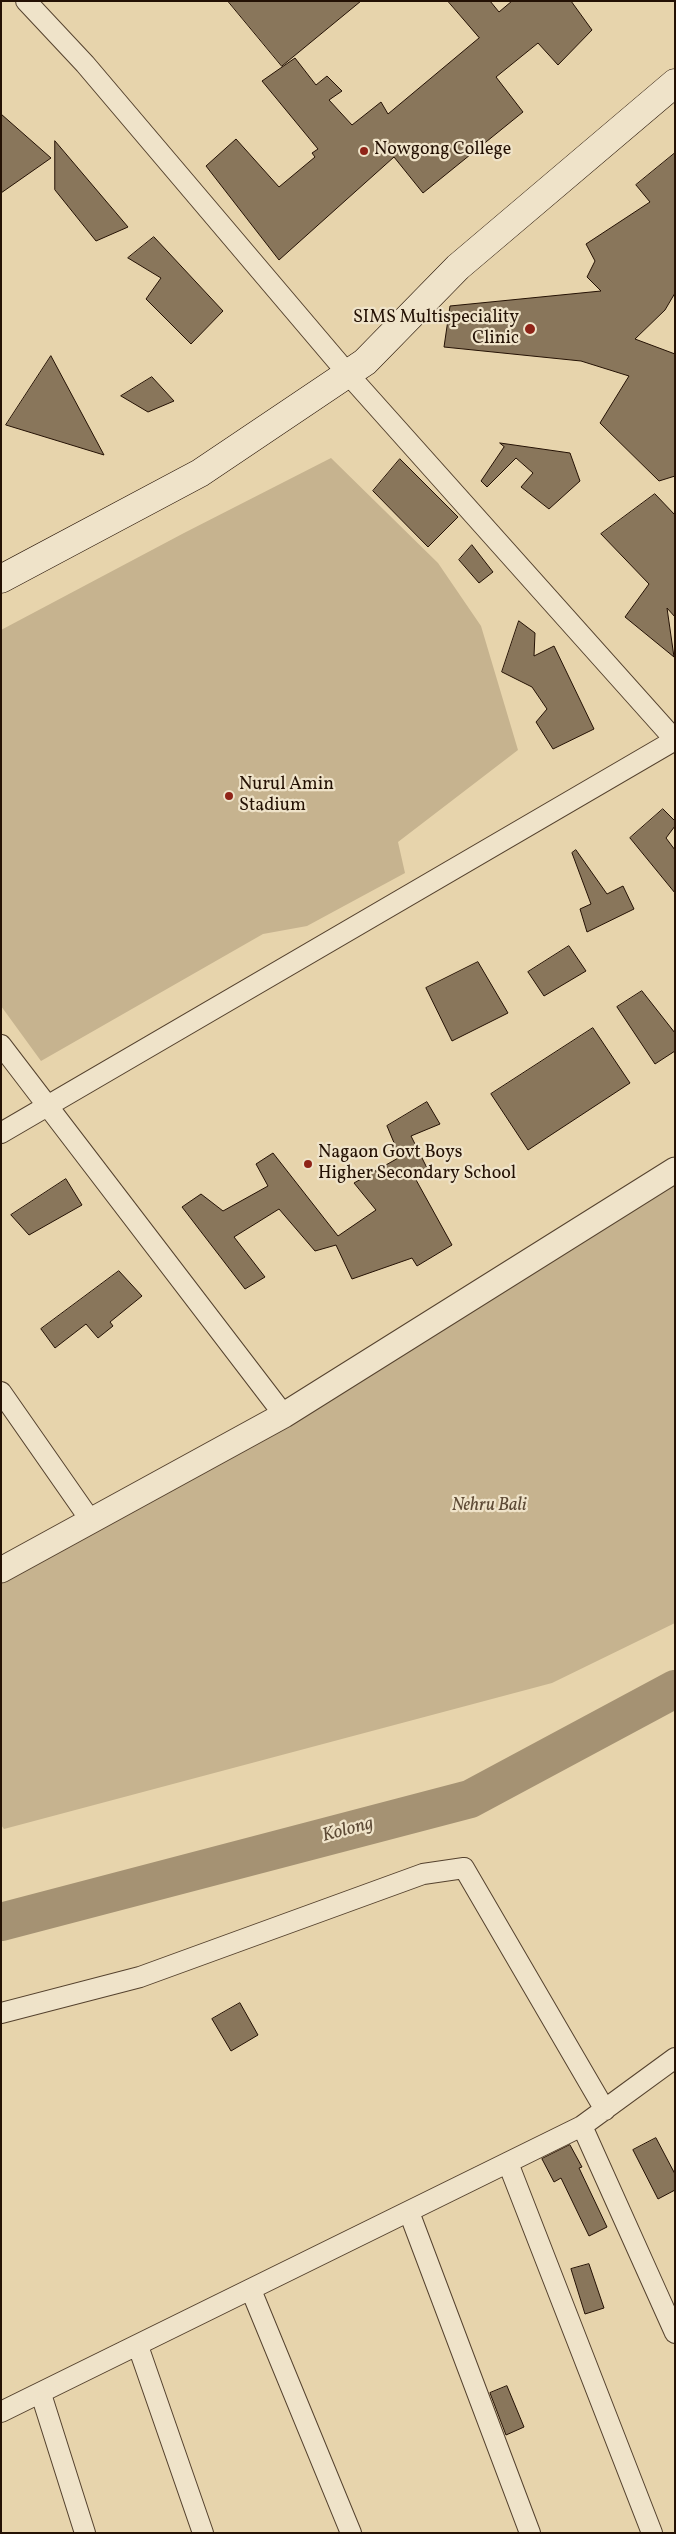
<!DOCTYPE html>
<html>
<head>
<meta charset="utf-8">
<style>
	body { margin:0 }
	#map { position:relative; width:676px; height:2534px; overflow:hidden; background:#e7d4ac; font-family:Vollkorn,serif }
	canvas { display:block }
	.frame { position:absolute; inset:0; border:2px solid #241104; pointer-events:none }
</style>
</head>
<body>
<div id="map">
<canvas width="676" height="2534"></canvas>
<div class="frame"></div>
</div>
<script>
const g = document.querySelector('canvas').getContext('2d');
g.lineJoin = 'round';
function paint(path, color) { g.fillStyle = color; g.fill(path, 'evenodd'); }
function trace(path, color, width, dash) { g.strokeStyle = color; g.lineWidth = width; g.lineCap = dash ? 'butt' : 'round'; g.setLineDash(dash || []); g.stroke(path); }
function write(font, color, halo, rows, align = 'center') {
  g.font = font + ' Vollkorn,serif'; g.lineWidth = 4.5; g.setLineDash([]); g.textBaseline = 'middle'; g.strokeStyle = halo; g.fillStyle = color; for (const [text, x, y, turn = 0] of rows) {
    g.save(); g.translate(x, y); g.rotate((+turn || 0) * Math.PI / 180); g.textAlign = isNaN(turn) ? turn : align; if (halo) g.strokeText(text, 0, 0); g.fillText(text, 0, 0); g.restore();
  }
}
const green = new Path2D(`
	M331,458L438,563L481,626L518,750L398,842L405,873L307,926L263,934L41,1061L1,1006V630L184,533Z
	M675,1170V1623L552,1683L4,1829L1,1825V1570Z`);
const river = new Path2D(`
	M1,1922L470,1799L675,1689`);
const building = new Path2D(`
	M228,1H361L282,66Z
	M448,1H490L499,12L512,1H571L592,30L558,65L538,43L496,77L523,112L423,193L394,157L279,260L206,166L236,139L279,187L315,157L312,153L318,149L262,81L295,58L316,85L327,76L342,91L329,100L352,125L381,102L388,114L479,38Z
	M1,114L51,158L1,193Z
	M55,141L128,227L96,241L55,190Z
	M675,153V293L665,310L635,339L675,354V476L659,481L600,423L629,376L581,361L444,347L450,306L601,291L587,277L595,261L586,244L650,202L636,185Z
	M154,237L223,311L191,344L146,299L161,278L128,258Z
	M51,356L104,455L6,425Z
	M152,377L174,401L148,412L121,396Z
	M500,443L570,453L580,481L549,509L521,487L533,473L516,458L487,487L481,481L504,447Z
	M400,459L458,517L428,547L373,491Z
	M655,494L675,515V617L667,608L674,657L625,617L649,584L601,534Z
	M472,545L493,572L479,583L459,560Z
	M519,621L535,633L534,656L554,646L594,729L553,749L536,722L547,709L532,687L502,672Z
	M663,809L675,821V826L666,838L675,850V893L630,838Z
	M576,850L607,894L623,886L634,909L587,932L580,909L591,904L572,853Z
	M569,946L586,971L544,996L528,972Z
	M478,962L508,1013L452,1041L426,988Z
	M642,991L675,1033V1051L655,1064L617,1007Z
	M593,1028L630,1083L528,1150L491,1094Z
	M427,1102L440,1124L411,1136L428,1170L415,1178L452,1245L417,1266L412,1258L352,1279L336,1245L315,1251L279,1209L234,1237L265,1277L245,1289L182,1207L201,1194L223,1211L268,1186L256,1164L273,1153L338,1236L376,1210L354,1183L400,1157L387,1126Z
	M66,1179L82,1205L29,1235L11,1215Z
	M119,1271L142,1296L110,1322L113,1326L98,1338L86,1324L55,1348L41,1329Z
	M240,2003L258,2035L231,2051L212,2019Z
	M656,2138L675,2174V2190L658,2199L633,2150Z
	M570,2145L582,2167L579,2168L607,2227L589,2236L561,2178L554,2182L542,2159Z
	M589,2264L604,2308L585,2314L571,2269Z
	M507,2386L524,2427L506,2435L490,2393Z`);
const minor = new Path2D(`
	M26,1L85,64L348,374L675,740
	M1,1045L284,1415
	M1,1133L675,740
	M1,1392L91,1521
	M1,2013L140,1977L423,1874L464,1868L605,2110
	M582,2126L675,2333
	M508,2163L652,2533
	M409,2212L530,2533
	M251,2290L351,2533
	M138,2346L203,2533
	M41,2394L85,2533
	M1,2412L582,2126L675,2058`);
const tertiary = new Path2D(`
	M1,1570L284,1415L675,1170`);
const secondary = new Path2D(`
	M1,579L200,473L365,362L458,267L675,83`);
const markers = [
	[364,151,5,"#8f2418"],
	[530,329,6,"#8f2418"],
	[229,796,5,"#8f2418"],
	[308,1164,5,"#8f2418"]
];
const poiNames = [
	["Nowgong College",374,151],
	["SIMS Multispeciality",519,319,"right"],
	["Clinic",519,340,"right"],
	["Nurul Amin",239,786],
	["Stadium",239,807],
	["Nagaon Govt Boys",318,1154],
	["Higher Secondary School",318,1175]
];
const parkNames = [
	["Nehru Bali",489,1507]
];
const waterNames = [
	["Kolong",348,1831,-15]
];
paint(green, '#c6b38f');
trace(river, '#a59273', 38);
paint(building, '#89765b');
trace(building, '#241104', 1);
trace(minor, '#55422e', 22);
trace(tertiary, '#55422e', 27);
trace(secondary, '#241104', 29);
trace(minor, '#efe3c9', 20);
trace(tertiary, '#efe3c9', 25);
trace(secondary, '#efe3c9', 28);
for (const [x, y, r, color] of markers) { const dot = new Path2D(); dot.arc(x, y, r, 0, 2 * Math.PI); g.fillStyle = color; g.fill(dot); trace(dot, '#efe3c9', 2); }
write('18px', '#241104', '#efe3c9', poiNames, 'left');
write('italic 18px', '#5d4a35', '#efe3c9', parkNames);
write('italic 19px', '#5e4b36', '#efe3c9', waterNames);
</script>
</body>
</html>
